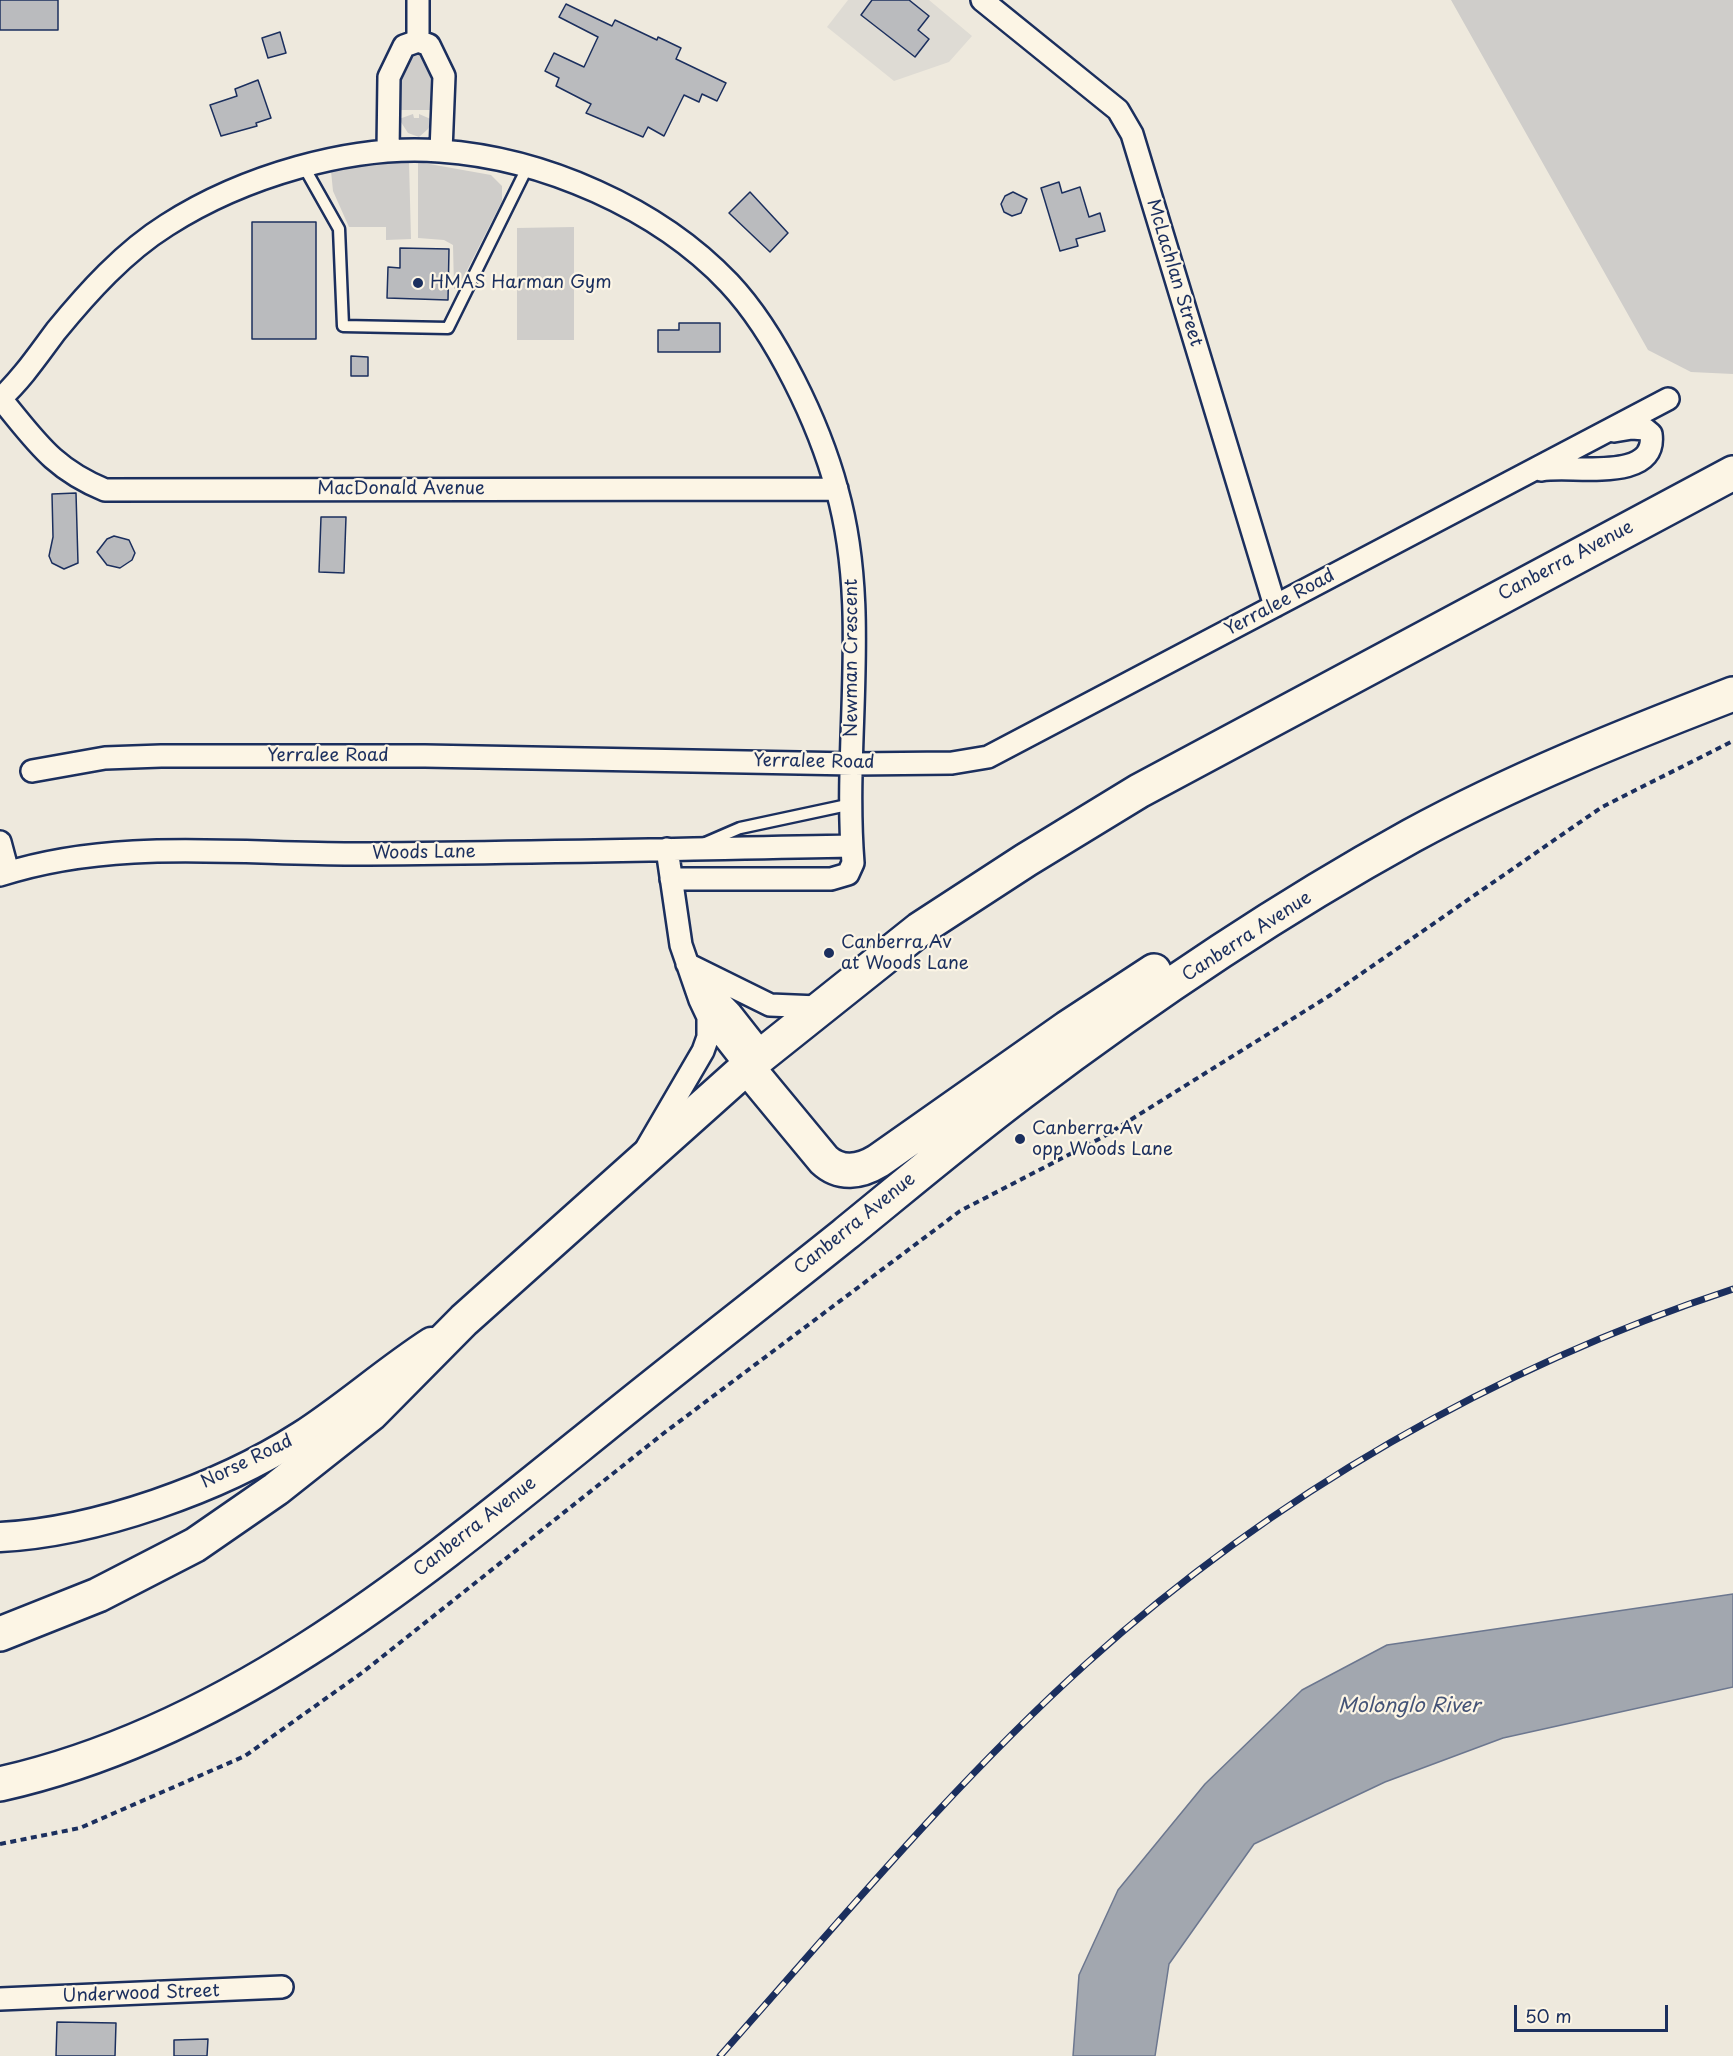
<!DOCTYPE html>
<html>
<head>
<meta charset="utf-8">
<style>
	body { margin:0 }
	#map { position:relative; width:1733px; height:2056px; overflow:hidden; background:#eee9dd; font-family:"Playpen Sans",sans-serif }
	canvas { display:block }
	.scale { position:absolute; left:1514px; top:2005px; width:154px; height:27px; box-sizing:border-box; border:3px solid #1b2f5e; border-top:0; padding-left:8px; font-size:18px; line-height:21px; white-space:nowrap; color:#1b2f5e; -webkit-text-stroke:4px #fcf5e5; paint-order:stroke }
</style>
</head>
<body>
<div id="map">
<canvas width="1733" height="2056"></canvas>
<div class="scale">50 m</div>
</div>
<script>
const g = document.querySelector('canvas').getContext('2d');
g.lineJoin = 'round';
function paint(path, color) { g.fillStyle = color; g.fill(path, 'evenodd'); }
function trace(path, color, width, dash) { g.strokeStyle = color; g.lineWidth = width; g.lineCap = dash ? 'butt' : 'round'; g.setLineDash(dash || []); g.stroke(path); }
function write(font, color, halo, rows, align = 'center') {
  g.font = font + ' "Playpen Sans",sans-serif'; g.lineWidth = 4.5; g.setLineDash([]); g.textBaseline = 'middle'; g.strokeStyle = halo; g.fillStyle = color; for (const [text, x, y, turn = 0] of rows) {
    g.save(); g.translate(x, y); g.rotate((+turn || 0) * Math.PI / 180); g.textAlign = isNaN(turn) ? turn : align; if (halo) g.strokeText(text, 0, 0); g.fillText(text, 0, 0); g.restore();
  }
}
const built = new Path2D(`
	M848,0H929L972,36L949,62L894,81L827,27Z`);
const green = new Path2D(`
	M1451,0H1733V374L1691,372L1648,350Z
	M409,51L420,52L435,71V110H396V83Z
	M413,114L414,118H419V114L433,120L428,129L419,137L408,133L399,119Z
	M409,162L411,239L386,240V227H349L333,191L331,171L350,167Z
	M418,162L491,175L502,186V201L458,288L454,289L453,245L444,240L418,238Z
	M574,227V340H517V228Z`);
const water = new Path2D(`
	M1733,1594V1687L1503,1738L1385,1782L1254,1844L1169,1964L1155,2056H1073L1079,1975L1118,1890L1205,1784L1302,1690L1387,1645Z`);
const building = new Path2D(`
	M0,0H58V30H0Z
	M872,0H909L929,16L918,30L929,39L915,57L861,15Z
	M566,4L612,26L615,20L657,40L658,37L681,48L676,59L726,83L717,101L702,94L699,102L684,95L664,136L648,127L643,137L586,113L591,104L556,86L559,78L545,71L554,53L584,67L598,37L559,17Z
	M280,32L286,53L268,58L262,38Z
	M258,80L271,118L256,123L257,126L221,136L210,105L237,96L235,89Z
	M1059,182L1062,193L1080,187L1089,217L1100,213L1105,231L1076,239L1078,246L1060,251L1041,188Z
	M750,192L788,233L770,252L729,213Z
	M1013,192L1027,199L1021,213L1012,216L1004,212L1001,204L1005,196Z
	M252,222H316V339H252Z
	M400,248L449,249L448,300L387,298L388,267L400,268Z
	M679,323H720V352H658V330H679Z
	M351,356L368,357V376H351Z
	M76,493L78,563L64,569L52,563L49,556L53,537L52,494Z
	M321,517H346L344,573L319,572Z
	M114,536L129,540L135,553L132,560L120,568L107,565L97,552L107,539Z
	M57,2022L116,2023L115,2056H56Z
	M208,2039L207,2056H174V2040Z`);
const path = new Path2D(`
	M0,1844L80,1828L245,1756L363,1672L664,1433L960,1211L1103,1137L1329,996L1602,807L1733,741`);
const service = new Path2D(`
	M304,167L339,229L343,326L448,328L527,168
	M703,844L740,828L852,804`);
const minor = new Path2D(`
	M418,0V41
	M982,0L1118,110L1132,134L1275,606
	M388,151L389,77L404,46L418,41L429,45L444,76L441,151
	M0,399C22,379 38,355 56,331C88,292 124,252 167,225C242,177 351,144 440,151C543,158 658,208 729,283C776,333 819,423 837,490C871,611 843,739 853,863L848,874L831,879H671
	M1,399C36,441 52,468 105,490L837,489
	M1541,470C1569,464 1658,484 1651,434L1645,429L1632,428L1614,431
	M32,771L105,758L161,756H425L853,764L952,763L988,757L1668,399
	M0,842L8,872
	M667,849L681,945L700,1000L708,1017L747,1067
	M0,875C114,838 234,854 352,854C518,853 684,849 851,846
	M687,964L770,1005L818,1007
	M695,976L730,1012L763,1054
	M647,1147L703,1051L708,1037V1017
	M0,1999L282,1987`);
const secondary = new Path2D(`
	M0,1537C96,1532 220,1488 301,1436C346,1407 386,1371 431,1342`);
const trunk = new Path2D(`
	M747,1067L824,1160C840,1175 860,1172 878,1161L1067,1028L1154,971
	M0,1634L98,1595L195,1545L276,1489L372,1413L464,1320L747,1067L920,929L1026,860L1139,791L1733,473
	M0,1784C232,1732 420,1574 601,1428C681,1363 763,1300 844,1235C903,1187 961,1138 1022,1092C1145,999 1275,911 1411,836C1514,780 1624,736 1733,694`);
const rail = new Path2D(`
	M720,2056C839,1922 954,1783 1087,1663C1273,1495 1496,1367 1733,1289`);
const markers = [
	[418,283,6,"#1b2f5e"],
	[829,953,6,"#1b2f5e"],
	[1020,1139,6,"#1b2f5e"]
];
const streetNames = [
	["McLachlan Street",1174,273,73],
	["MacDonald Avenue",401,489],
	["Canberra Avenue",1566,561,-28],
	["Yerralee Road",1280,603,-28],
	["Newman Crescent",852,658,-90],
	["Yerralee Road",328,756],
	["Yerralee Road",814,762,1],
	["Woods Lane",424,853,-1],
	["Canberra Avenue",1247,937,-33],
	["Canberra Avenue",855,1224,-39],
	["Norse Road",247,1462,-26],
	["Canberra Avenue",475,1527,-38],
	["Underwood Street",141,1994,-2]
];
const poiNames = [
	["HMAS Harman Gym",430,283],
	["Canberra Av",841,943],
	["at Woods Lane",841,964],
	["Canberra Av",1032,1129],
	["opp Woods Lane",1032,1150]
];
const waterNames = [
	["Molonglo River",1409,1706]
];
paint(built, '#dedbd4');
paint(green, '#cfcdca');
paint(water, '#a2a7af');
trace(water, '#6c778f', 1.5);
paint(building, '#babbbe');
trace(building, '#1b2f5e', 1.5);
trace(service, '#1b2f5e', 15);
trace(minor, '#1b2f5e', 26);
trace(secondary, '#1b2f5e', 33);
trace(trunk, '#1b2f5e', 38);
trace(path, '#1b2f5e', 4, [6, 4.5]);
trace(service, '#fcf5e5', 10);
trace(minor, '#fcf5e5', 21);
trace(secondary, '#fcf5e5', 28);
trace(trunk, '#fcf5e5', 33);
trace(rail, '#1b2f5e', 7);
trace(rail, '#fcf5e5', 4.5, [14]);
for (const [x, y, r, color] of markers) { const dot = new Path2D(); dot.arc(x, y, r, 0, 2 * Math.PI); g.fillStyle = color; g.fill(dot); trace(dot, '#fcf5e5', 2); }
write('18px', '#1b2f5e', '#fcf5e5', streetNames);
write('18px', '#1b2f5e', '#fcf5e5', poiNames, 'left');
write('italic 20px', '#445376', '#fcf5e5', waterNames);
</script>
</body>
</html>
